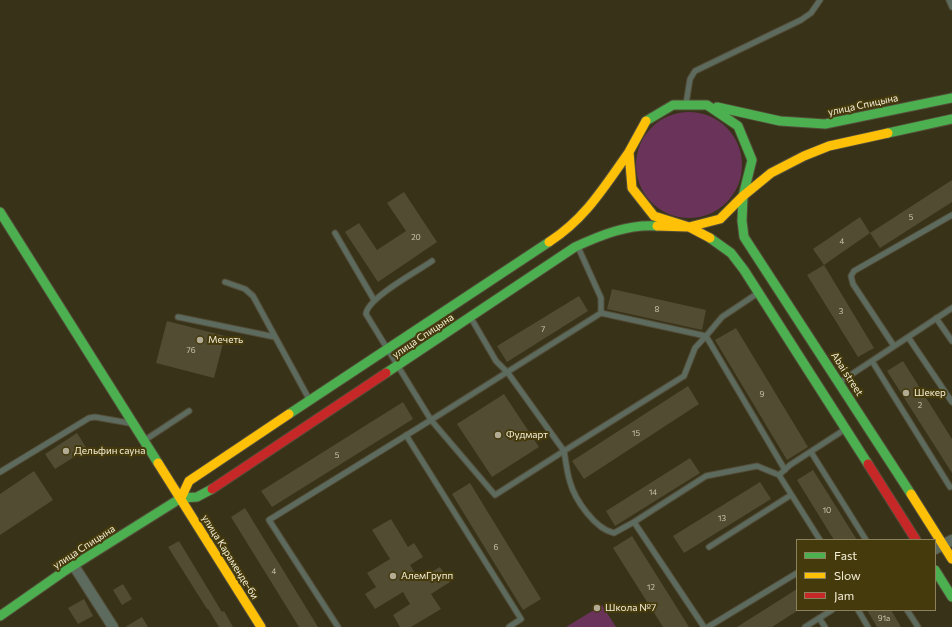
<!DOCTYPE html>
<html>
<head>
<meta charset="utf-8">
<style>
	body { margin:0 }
	#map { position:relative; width:952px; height:627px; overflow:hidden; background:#383219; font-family:Commissioner,sans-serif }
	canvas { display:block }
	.legend { position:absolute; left:796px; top:539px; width:140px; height:72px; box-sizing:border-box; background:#453a0c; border:1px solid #8b825d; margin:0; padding:5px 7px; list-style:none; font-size:12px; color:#f4eed6 }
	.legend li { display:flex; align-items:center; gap:8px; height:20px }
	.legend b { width:20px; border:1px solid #8b825d }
</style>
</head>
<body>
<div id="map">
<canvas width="952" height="627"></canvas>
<ul class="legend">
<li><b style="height:5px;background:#4caf50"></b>Fast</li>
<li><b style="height:5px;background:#ffc107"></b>Slow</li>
<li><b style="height:5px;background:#c62828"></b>Jam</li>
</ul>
</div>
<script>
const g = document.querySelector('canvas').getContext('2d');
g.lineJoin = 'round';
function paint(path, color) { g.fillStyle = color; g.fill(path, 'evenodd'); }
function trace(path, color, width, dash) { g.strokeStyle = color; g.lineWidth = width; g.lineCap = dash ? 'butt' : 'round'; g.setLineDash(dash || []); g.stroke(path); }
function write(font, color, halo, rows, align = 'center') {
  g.font = font + ' Commissioner,sans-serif'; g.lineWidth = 4; g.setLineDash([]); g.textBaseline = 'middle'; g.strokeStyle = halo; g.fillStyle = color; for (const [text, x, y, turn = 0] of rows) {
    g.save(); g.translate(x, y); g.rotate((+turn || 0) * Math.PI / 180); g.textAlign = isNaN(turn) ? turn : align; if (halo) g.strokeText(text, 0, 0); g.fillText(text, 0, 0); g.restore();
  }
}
const green = new Path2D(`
	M636 165a53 53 0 1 1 106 0a53 53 0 1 1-106 0Z
	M602,605L616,627H566Z`);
const building = new Path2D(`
	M952,180V202L880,248L870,233Z
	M404,192L437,242L378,282L345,232L359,223L377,250L406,231L387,203Z
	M860,217L870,233L824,265L813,249Z
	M824,265L874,348L858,357L807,275Z
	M612,289L706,310L702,330L607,309Z
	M579,296L588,311L507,362L497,346Z
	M167,321L225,336L214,378L156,363Z
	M736,328L808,447L787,460L715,340Z
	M903,361L952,439V473L887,371Z
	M688,386L699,404L584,479L572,461Z
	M504,394L539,447L492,477L457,424Z
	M403,402L413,419L272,507L261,491Z
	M77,433L87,449L55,469L45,454Z
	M690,458L700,473L615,526L606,511Z
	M813,470L857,540H834L797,480Z
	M34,471L53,500L0,535V494Z
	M760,482L771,499L684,553L673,536Z
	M470,483L541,599L523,610L452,494Z
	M245,508L318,627H299L231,517Z
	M391,519L408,547L414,543L423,557L410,565L419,579L440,567L450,582L431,594L441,609L411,627H400L393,615L410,604L403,592L375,609L365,594L376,587L367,573L390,559L372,530Z
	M632,536L689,627H663L613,548Z
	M179,541L222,612L224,611L233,627H219L208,609H207L168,547Z
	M123,584L132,599L122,605L113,590Z
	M797,589V611L772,627H737Z
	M84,599L93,616L78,624L68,608Z
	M867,610H891L901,627H877Z
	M142,617L148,627H125Z`);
const lane = new Path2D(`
	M949,0L952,7
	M686,104L690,79L695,71L801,20L811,13L820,0
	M335,233L374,300
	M578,247L601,298V313
	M432,261C418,271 367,298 366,314L431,420L601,313L706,336
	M225,282L245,289L253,296L309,399
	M758,293L722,317L706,336L785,470
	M178,317L275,337
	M471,318L496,361L508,373L564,451L684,376L695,348L706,336
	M936,318L952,341
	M908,337L952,402
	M894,346L853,284L851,276L854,271L952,215
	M872,361L950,487
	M840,382L952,308
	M406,435L521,619L509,627
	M145,440L189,411
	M811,452L866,540
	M0,472L89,418L95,417L129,423
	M779,475L790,465L844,430
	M709,547L791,495
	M858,610L868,627
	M907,610L918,627
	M819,618L825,627
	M338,627L269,520L431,420L495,495L564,451C566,462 567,473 570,482C575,500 595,529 614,533L634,522
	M704,627L634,522L706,476L757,466L779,475L820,540
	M708,627L797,573
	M805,627L832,610`);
const street = new Path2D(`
	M935,549L952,540
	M74,566L113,627`);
const fast = new Path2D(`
	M717,107L780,121L825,124L952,98
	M646,121L673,105H707L738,126L752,160L743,196L742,221L744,237L911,494
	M888,133L952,119
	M0,212L158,463
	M710,238L731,253L744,270L868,464
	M386,373L575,247C601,235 628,224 657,226
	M289,414L549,242
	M935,570L952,597
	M0,616L63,572L181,498L197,497L212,489`);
const slow = new Path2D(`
	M646,121L629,152L632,188L654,216L689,227L710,238
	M657,226L689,227L720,219L743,196L771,173L804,156L829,146L888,133
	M549,242C586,218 604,187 629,152
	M158,463L261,627
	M911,494L952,559
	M181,498L189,481L289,414`);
const jam = new Path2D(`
	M868,464L916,540
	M212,489L386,373`);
const markers = [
	[200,340,4,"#b2ac94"],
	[906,393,4,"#b2ac94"],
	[498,435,4,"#b2ac94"],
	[66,451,4,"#b2ac94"],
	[393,576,4,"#b2ac94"],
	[597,608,4,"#b2ac94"]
];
const numberNames = [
	["5",911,217],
	["20",416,237],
	["4",842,241],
	["8",657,309],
	["3",841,311],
	["7",543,329],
	["76",191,350],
	["9",762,394],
	["2",920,405],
	["15",636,433],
	["5",337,455],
	["14",653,492],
	["10",827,510],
	["13",722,518],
	["6",496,547],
	["4",274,571],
	["12",651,587],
	["91а",884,618]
];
const streetNames = [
	["улица Спицына",863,105,-12],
	["улица Спицына",423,336,-34],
	["Abai street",847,374,57],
	["улица Спицына",84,547,-33],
	["улица Караменде-би",230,557,58]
];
const poiNames = [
	["Мечеть",208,340],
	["Шекер",914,393],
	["Фудмарт",506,435],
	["Дельфин сауна",74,451],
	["АлемГрупп",401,576],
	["Школа №7",605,608]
];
paint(green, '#69335a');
paint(building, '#524c33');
trace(lane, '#544e3a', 7);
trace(street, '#544e3a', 12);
trace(fast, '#544e3a', 11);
trace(slow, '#544e3a', 11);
trace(jam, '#544e3a', 11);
trace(lane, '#5d6b5e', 5);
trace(street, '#5d6b5e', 10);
trace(fast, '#4caf50', 9);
trace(slow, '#ffc107', 9);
trace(jam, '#c62828', 9);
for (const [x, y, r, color] of markers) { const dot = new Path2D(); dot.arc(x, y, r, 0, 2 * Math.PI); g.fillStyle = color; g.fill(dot); trace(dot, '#453a0c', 1.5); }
write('8px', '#ccc6ad', null, numberNames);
write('10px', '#f4eed6', '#453a0c', streetNames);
write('10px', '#f4eed6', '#453a0c', poiNames, 'left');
</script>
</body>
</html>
